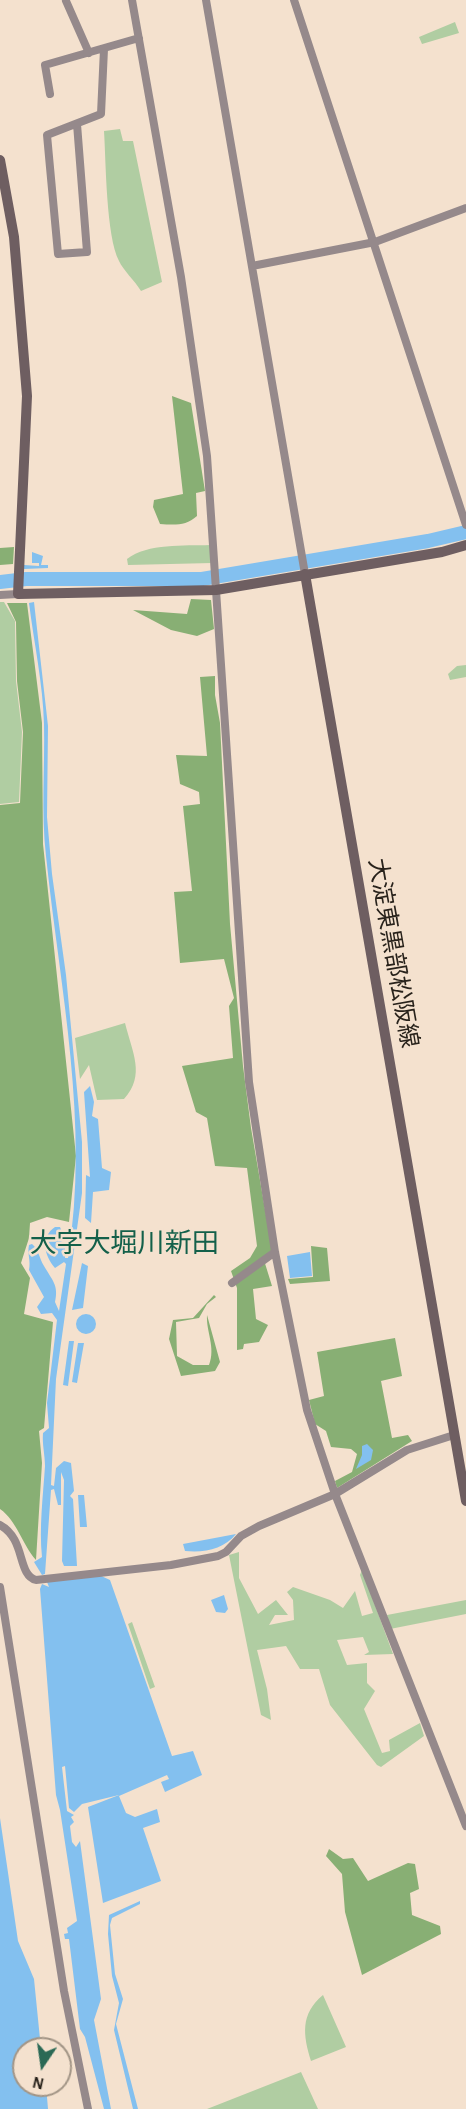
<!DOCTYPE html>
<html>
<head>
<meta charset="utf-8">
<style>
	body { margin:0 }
	#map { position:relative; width:466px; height:2109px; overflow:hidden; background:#f4e1ce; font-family:"Alegreya Sans",sans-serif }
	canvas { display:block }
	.north { position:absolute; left:12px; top:2037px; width:60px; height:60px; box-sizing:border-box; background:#f4e1ce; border:2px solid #a29586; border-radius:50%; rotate:193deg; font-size:16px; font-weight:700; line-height:24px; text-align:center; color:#28221b }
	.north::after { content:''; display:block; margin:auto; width:21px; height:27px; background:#2b6955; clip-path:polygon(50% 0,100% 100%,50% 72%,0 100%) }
</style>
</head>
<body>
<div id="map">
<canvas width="466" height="2109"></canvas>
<div class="north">N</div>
</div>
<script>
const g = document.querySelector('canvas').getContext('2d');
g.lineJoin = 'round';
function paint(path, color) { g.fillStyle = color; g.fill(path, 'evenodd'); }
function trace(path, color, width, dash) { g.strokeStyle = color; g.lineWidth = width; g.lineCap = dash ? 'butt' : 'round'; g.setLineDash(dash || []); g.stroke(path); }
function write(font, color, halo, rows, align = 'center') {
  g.font = font + ' "Alegreya Sans","Noto Sans JP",sans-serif'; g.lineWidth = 5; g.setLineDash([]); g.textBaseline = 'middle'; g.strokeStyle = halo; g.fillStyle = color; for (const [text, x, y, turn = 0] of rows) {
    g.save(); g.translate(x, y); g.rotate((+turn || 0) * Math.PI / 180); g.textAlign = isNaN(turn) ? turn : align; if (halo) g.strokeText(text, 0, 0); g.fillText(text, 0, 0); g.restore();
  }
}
const green = new Path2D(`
	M455,22L459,33L422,44L419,37Z
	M120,129L123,141H133L162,282L141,291C135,281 123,270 119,261C106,236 106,162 104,131Z
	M210,545L212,563L128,565L127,559C148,543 184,546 210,545Z
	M0,602H4L15,621L16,681L22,732L19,802L0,804Z
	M466,665V677L450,680L448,674L457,666Z
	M125,1023C132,1052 146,1075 124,1099L97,1100L89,1065L80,1079L75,1038Z
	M239,1552V1578L258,1614L276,1600L288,1615H275L269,1625L294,1620L293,1600L287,1592L293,1587L330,1600L343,1608L355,1591L362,1616L373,1613L360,1575L362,1570L393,1654L364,1655L369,1652L363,1637L337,1640L347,1665L367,1663V1683L375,1691L364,1709L382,1753L390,1751L389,1740L420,1723L424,1736L381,1767L377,1765L330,1705L319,1669H300L286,1646L257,1650L267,1689L271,1720L261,1715L229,1555Z
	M466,1600V1614L390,1629L387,1615Z
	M132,1622L155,1687L150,1689L128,1624Z
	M323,1995L346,2047L311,2061C303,2035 300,2014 323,1995Z
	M301,2072L318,2109H207Z`);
const forest = new Path2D(`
	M172,396L191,403L205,491L196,493L197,516C186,526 175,525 160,524L153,507L154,500L183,494Z
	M14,547L13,564L0,565V548Z
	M191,599L211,600L214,629L197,636L171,630L133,610L187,614Z
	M7,603H27L42,723L43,844L76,1156L69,1222L47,1217L30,1223L29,1238L21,1263L30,1278L24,1314L53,1322L44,1428L39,1431L42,1463L36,1560C22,1544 17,1521 0,1509V805L20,803L23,732L17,681L16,622Z
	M215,676V695L220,723L230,924L243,1066L251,1128L272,1250L263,1257L272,1286L253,1289L256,1319L268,1325L259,1342L244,1344L243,1349L237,1350V1288L231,1271L250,1258L257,1246L247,1168L215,1166L207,1118L196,1112L182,1066L233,1058L229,1006L234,998L224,959L180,963L174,892L192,891L183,806L200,804L199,792L180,784L176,755L207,756L200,677Z
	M311,1246L327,1248L330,1281L290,1284L288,1279L313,1277Z
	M214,1295L216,1297L207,1304L199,1318L176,1322L177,1356L193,1365H209C216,1347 206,1332 207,1315L220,1362L215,1371L181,1376L169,1339L173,1320L193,1318Z
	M395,1338L402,1376L381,1381L392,1438L408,1435L412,1441L337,1488L335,1481L352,1472L357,1454L351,1449L331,1447L326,1431L315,1424L309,1400L324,1396L317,1352Z
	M329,1849L343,1859L353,1858L368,1881L408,1863L415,1864L419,1889L410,1893L412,1915L440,1926L441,1934L362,1975L345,1912L342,1874L326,1856Z`);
const water = new Path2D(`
	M32,552L43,556L41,565H48V568L24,569V565L39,566V563H32Z
	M34,602L48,726L47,817L52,874L66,975L82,1142V1193L56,1379L51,1485L54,1486L56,1468L64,1461L71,1463L74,1491L70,1496L73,1499L77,1566H64L62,1561L64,1480L61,1472V1505H58L54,1489L51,1490L45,1574L42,1575L34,1562L42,1557C39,1527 43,1497 45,1466C45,1455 42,1444 43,1433L49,1428L47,1403L57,1320L52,1313L41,1314L37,1307L44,1297L29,1270C31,1260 27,1254 29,1245L32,1244C39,1250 39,1258 44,1266C52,1280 59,1285 55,1302L59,1311L66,1264L64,1262L55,1268C44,1255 40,1237 55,1227H60L65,1240V1258H68C90,1123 60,990 46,856C41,812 45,768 44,724C43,684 34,643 29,603Z
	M90,1086L94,1102L92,1116L98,1119L102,1168L111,1172L109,1190L93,1192L91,1223L85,1218L86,1175L90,1177L84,1092Z
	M310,1252L312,1276L290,1278L287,1256Z
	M82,1263L88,1266L83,1308L72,1310Z
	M76 1324a10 10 0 1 1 20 0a10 10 0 1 1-20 0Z
	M69,1341H74L68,1386L63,1385Z
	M78,1343H84L77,1383L72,1382Z
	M367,1444L373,1450L371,1460L356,1469L362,1455V1446Z
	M78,1495H84L87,1527H80Z
	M236,1534C224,1549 205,1553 185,1551L183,1544Z
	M99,1575L110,1580L172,1756L193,1751L202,1775L165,1792L161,1782L169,1779L167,1775L119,1796L126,1813L135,1817L157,1809L160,1822L143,1828L161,1881L103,1903L88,1807L119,1795L82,1804L74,1812L69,1808L65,1766L62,1767L67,1811L74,1815L71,1817L74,1822L70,1826L72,1842L76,1847L80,1841L101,1999L94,2020L111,2109H104L85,2037L80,2029L69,1939H65L64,1934L68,1933L67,1928L77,1921L60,1810L56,1795L40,1589L42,1584L49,1587L47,1582Z
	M224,1595L228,1609L225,1613L216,1612L211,1600Z
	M0,1818L18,1941L34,1979L41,2049H24V2085H46L48,2109H0Z
	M140,1901V1904L112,1918L110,1925L115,1974L123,1999L116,2024L138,2109H133L114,2030L119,2003L112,1976L108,1934L109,1915Z`);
const river = new Path2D(`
	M0,582L26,579H202L428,541L466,532`);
const street = new Path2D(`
	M132,0L181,277L207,456L249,1082L275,1252L307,1410L335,1494L466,1826
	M206,0L305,574
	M294,0L466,525
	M66,1L89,53
	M50,94L45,65L139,38
	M77,124L87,252L58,254L47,135L101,114L104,49
	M252,266L375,242L466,208
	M0,595L18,594
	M232,1283L275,1252
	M0,1525C26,1539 17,1575 36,1580L171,1565L218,1556L226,1552L241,1536L259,1526L335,1494L407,1450L454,1435
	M0,1587L64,1991L88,2109`);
const secondary = new Path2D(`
	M0,160L14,237L27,396L18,594L216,590L442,552L466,545
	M305,574L466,1501`);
const streetNames = [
	["大淀東黒部松阪線",393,953,80]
];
const quarterNames = [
	["大字大堀川新田",124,1244]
];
paint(green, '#b0cda2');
paint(forest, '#88af74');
paint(water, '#83c0ef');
trace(river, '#83c0ef', 14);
trace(street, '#95898b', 8);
trace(secondary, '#6e5e61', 10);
write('24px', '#28221b', '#f4e1ce', streetNames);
write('27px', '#13604a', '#f4e1ce', quarterNames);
</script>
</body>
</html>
